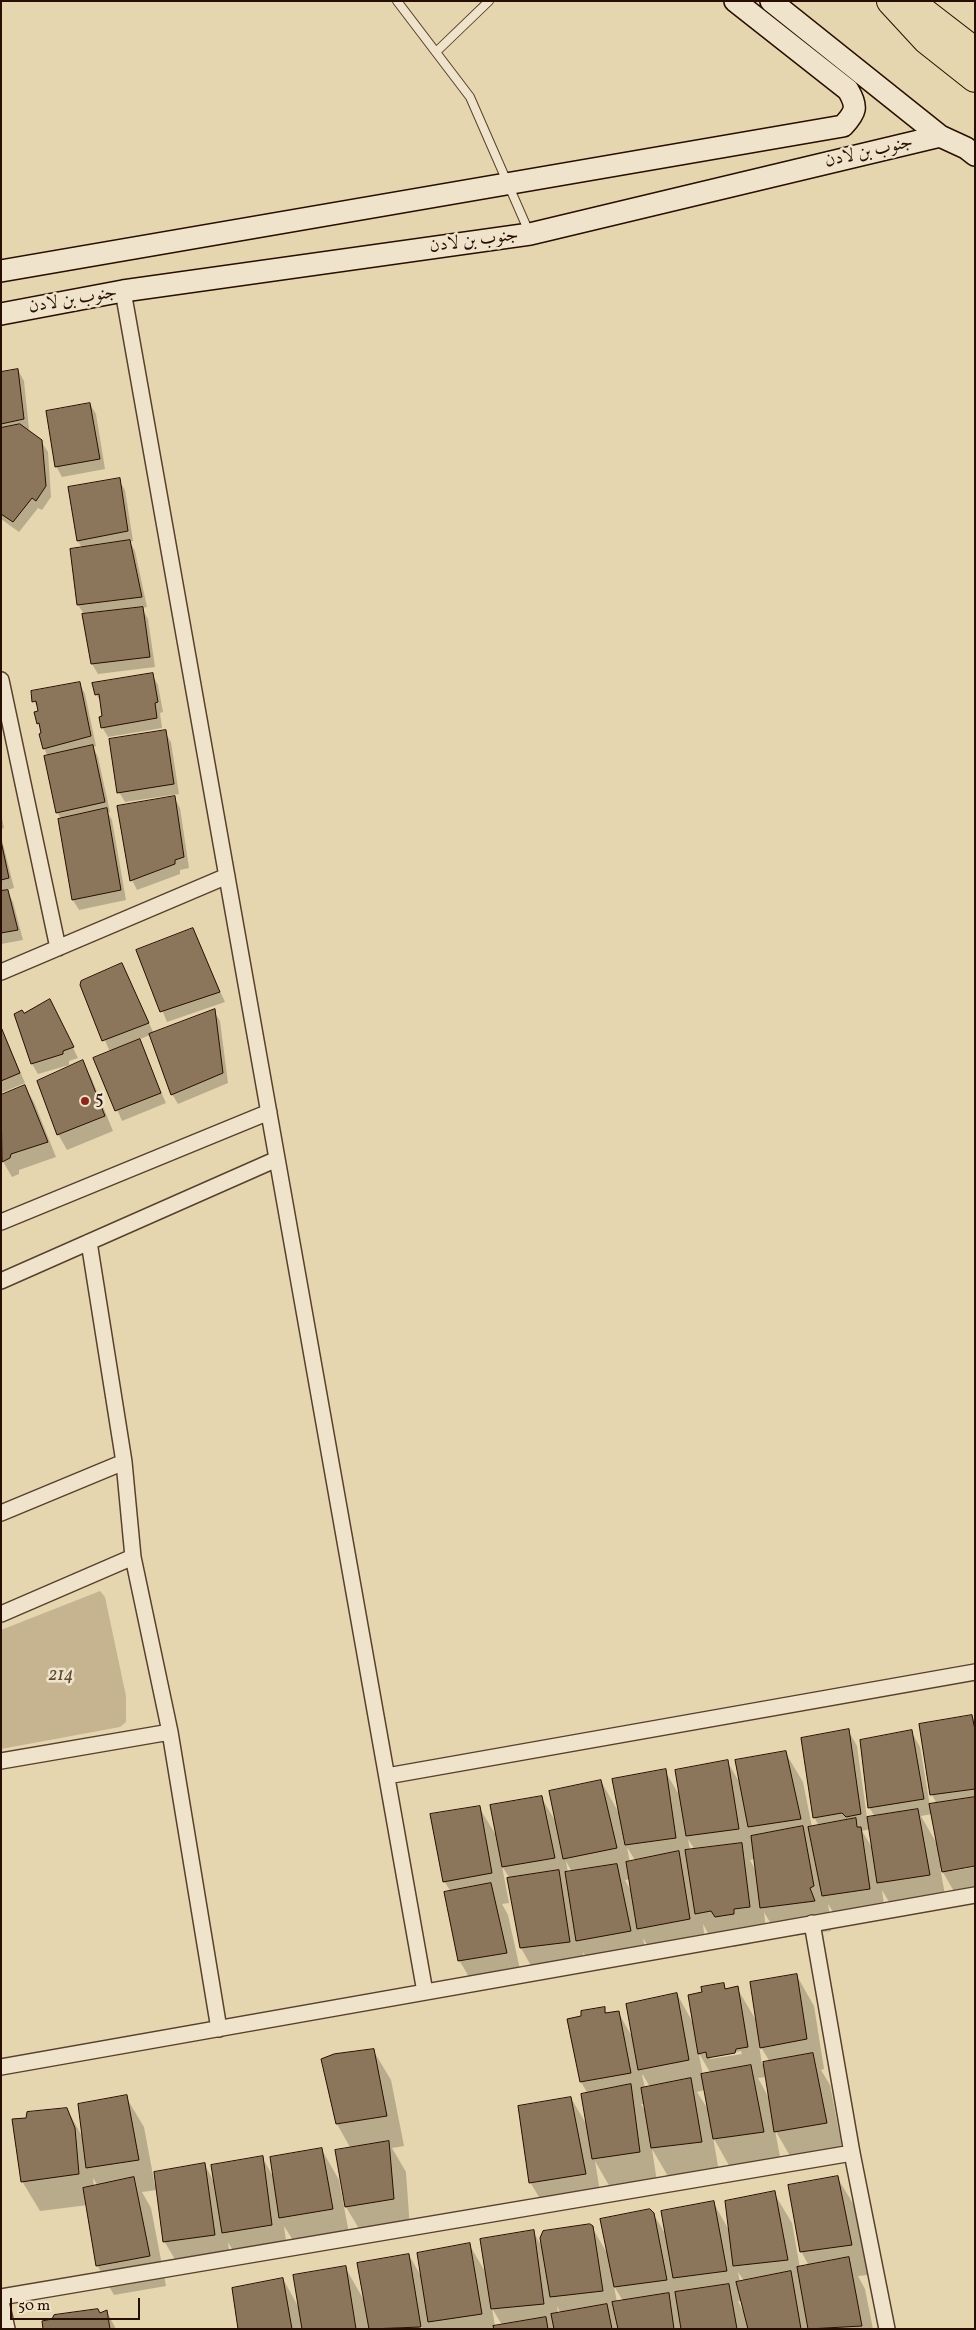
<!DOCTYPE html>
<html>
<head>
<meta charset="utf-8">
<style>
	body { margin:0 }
	#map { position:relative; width:976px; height:2330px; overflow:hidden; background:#e6d6af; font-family:Vollkorn,serif }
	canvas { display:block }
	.frame { position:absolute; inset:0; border:2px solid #280e00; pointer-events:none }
	.scale { position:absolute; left:10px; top:2298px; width:130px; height:22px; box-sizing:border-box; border:2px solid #280e00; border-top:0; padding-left:6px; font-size:15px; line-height:18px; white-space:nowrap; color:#280e00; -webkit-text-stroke:4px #efe4cb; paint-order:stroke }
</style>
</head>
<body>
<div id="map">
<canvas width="976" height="2330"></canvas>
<div class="frame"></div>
<div class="scale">50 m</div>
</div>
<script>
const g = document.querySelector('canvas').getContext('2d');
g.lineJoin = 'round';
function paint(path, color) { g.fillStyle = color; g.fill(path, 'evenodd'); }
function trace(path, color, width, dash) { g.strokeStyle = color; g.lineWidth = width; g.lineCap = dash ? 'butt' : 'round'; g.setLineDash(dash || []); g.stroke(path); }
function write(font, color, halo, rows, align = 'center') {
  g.font = font + ' Vollkorn,Amiri,serif'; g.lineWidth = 5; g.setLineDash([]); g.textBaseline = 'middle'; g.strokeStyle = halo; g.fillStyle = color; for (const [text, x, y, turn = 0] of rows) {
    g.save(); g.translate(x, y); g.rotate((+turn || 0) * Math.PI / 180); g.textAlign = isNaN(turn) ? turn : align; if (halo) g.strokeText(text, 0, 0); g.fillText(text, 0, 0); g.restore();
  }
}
const green = new Path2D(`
	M100,1591L105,1597L126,1696V1722L120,1727L1,1749V1630Z`);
const shadow = new Path2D(`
	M18,370L24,381L29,429L26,430L41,441L48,452L51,497L42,510L38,508L19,532L1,519V374Z
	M90,404L96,414L105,469L62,477L56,466Z
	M119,480L125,490L133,541L130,542L135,551L147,607L142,608L148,619L155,667L98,674L92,664L84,614L78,605L82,548L78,541Z
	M152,674L158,685L163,712L160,713L162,728L108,737L102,727L104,717L102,704L96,694Z
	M80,684L85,694L96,746L93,747L98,757L110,812L108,813L112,820L126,900L79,910L73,900L61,819L57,812L48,757L44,748L42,730L38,723L39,710L34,701Z
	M165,732L171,742L179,794L125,802L119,792Z
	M174,797L180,808L189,868L180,870V874L137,890L132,880Z
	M1,814L4,828L1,829Z
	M1,836L14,888L7,890L13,902L23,940L1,944Z
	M192,929L225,1002L167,1022L138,951Z
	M122,964L154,1034L214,1011L220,1021L228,1083L178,1104L172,1094L150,1035L138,1040L166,1103L122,1121L95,1058L110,1052L81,985Z
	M54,1009L78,1058L69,1061V1065L38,1074L32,1064Z
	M1,1027L25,1083L1,1093Z
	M82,1062L91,1077L113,1131L67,1150L58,1134L38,1081Z
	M25,1087L34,1102L56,1157L19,1170V1174L12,1177L1,1158V1096Z
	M972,1716L975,1722V1865L952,1869V1871L975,1867V1899L960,1902L940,1867L947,1906L895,1912L882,1890L886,1919L841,1925L828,1904L830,1916L827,1918L831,1931L779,1938L764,1912L767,1937L751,1939V1944L733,1947L729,1941L714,1944L703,1924L706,1949L655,1958L643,1938L648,1961L595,1971L583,1952L586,1972L538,1978L521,1948L510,1879L502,1866L509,1903L502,1904L508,1915L523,1983L477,1990L459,1960L451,1892L444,1881L479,1807L497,1837L541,1797L557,1824L601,1781L620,1815L665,1771L681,1798L727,1761L741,1785L785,1752L803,1782L812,1827L819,1826L814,1817L848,1730L857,1746L867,1818L875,1817L869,1807L911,1731L920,1747L930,1806L937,1804L932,1795L920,1725ZM932,1814L937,1844L921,1816ZM870,1829L873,1849L862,1831ZM688,1839L695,1850H690ZM627,1847L636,1862L630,1863ZM755,1859L756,1871L750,1860ZM566,1861L572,1872L568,1873ZM630,1879L632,1893L625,1880Z
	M797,1976L814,2006L824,2069L821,2070L830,2085L843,2153L793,2161L775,2130L781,2162L731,2169L713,2137L719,2172L669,2178L652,2149L657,2182L611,2189L595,2161L602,2204L548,2212L530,2182L571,2098L588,2127V2094L581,2082L582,2018L604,2008L607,2014L618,2012L634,2040L677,1994L693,2023L703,1993L723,1985L726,1990L737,1988L757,2022ZM759,2045V2044L770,2062L762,2064ZM741,2051L742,2054L710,2059V2057ZM699,2055H700L711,2074L703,2075ZM642,2075H643L650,2087L645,2088ZM767,2077L770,2100L758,2078ZM705,2090L709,2111L697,2092ZM641,2104H645L646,2112Z
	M373,2050L391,2080L404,2146L392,2148L406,2172L410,2229L364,2237L346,2207L351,2149L337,2124L323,2060Z
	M126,2097L144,2127L155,2186L205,2165L214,2182L262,2157L274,2178L322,2150L339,2180L350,2239L298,2248L284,2226L288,2255L240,2263L228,2242L231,2265L182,2271L164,2241L157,2190L142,2192L151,2208L166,2286L114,2295L97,2265L88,2205L40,2211L22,2181L27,2119L67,2109L83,2138ZM93,2178L98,2186L94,2187Z
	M837,2177L855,2207L868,2275L858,2276L865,2289L873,2329H423L419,2321L416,2322L420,2329H240L283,2279L299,2308L345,2267L365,2302L409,2255L422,2278L469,2244L487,2275L533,2231L542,2247L592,2227L608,2255L653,2213L667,2237L713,2202L730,2232L774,2193L792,2223L800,2268L809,2266L801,2251ZM738,2272L744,2281L740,2282ZM614,2286L623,2301L617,2302ZM738,2301H742L744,2313ZM557,2306L561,2314H558ZM492,2308L502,2325L495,2326Z
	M107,2312L116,2329H45L53,2321Z`);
const building = new Path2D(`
	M18,369L24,419L1,424V372Z
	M90,403L100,459L55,467L46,411Z
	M20,424L42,440L46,486L36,501L32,498L13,522L1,514V428Z
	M120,478L128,531L77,541L68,487Z
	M130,540L142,597L77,605L70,549Z
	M143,607L150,657L91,664L82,614Z
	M153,673L158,702L155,703L157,718L101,728L99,717L102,716L99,694L95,695L92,683Z
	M80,682L91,736L43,749L39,734L41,733L39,723L37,724L34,712L38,711L36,701L32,702L31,691Z
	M166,730L174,784L117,793L109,739Z
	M93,745L105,802L56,813L44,756Z
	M175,796L184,857L175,860V864L130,881L117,806Z
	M107,808L121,890L72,900L58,819Z
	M1,841L9,878L1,880Z
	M8,890L18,930L1,933V891Z
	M193,928L220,992L160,1012L136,950Z
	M122,963L149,1023L102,1041L80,985L81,981Z
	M50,999L74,1047L63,1051V1054L31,1064L14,1014L22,1010L24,1013Z
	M215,1009L223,1073L171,1095L149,1034Z
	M1,1027L20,1073L1,1081Z
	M140,1039L161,1093L115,1111L93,1058Z
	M83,1060L105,1116L57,1135L37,1081Z
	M25,1085L48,1142L11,1154L10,1158L2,1162L1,1095Z
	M972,1715L975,1730V1789L930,1795L919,1724Z
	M849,1729L861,1814L846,1817L842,1813L813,1818L801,1738Z
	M912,1730L924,1799L868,1808L860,1740Z
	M786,1751L801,1819L748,1827L735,1760Z
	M728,1760L739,1829L686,1836L675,1770Z
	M666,1769L676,1838L625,1845L612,1779Z
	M601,1780L617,1848L563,1859L549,1791Z
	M542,1796L555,1858L502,1867L490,1805Z
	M975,1797V1866L942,1872L929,1804Z
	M480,1806L492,1873L443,1882L430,1814Z
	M918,1809L930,1875L877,1883L867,1817Z
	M856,1818L857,1827H861L870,1889L822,1896L808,1827Z
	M803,1826L814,1886L810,1888L815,1901L760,1908L751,1836Z
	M742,1843L750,1907L734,1909V1914L715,1917L711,1911L695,1914L685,1850Z
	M679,1851L690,1919L637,1929L626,1862Z
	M617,1864L631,1931L576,1941L565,1872Z
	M559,1870L570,1942L520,1948L507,1878Z
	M491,1883L507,1953L458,1961L444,1892Z
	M797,1974L807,2039L760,2048L750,1982Z
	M724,1983L725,1989L738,1986L748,2047L736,2049L735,2053L707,2058L706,2052L698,2054L688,1995L702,1992L701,1987Z
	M677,1993L689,2060L638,2070L626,2004Z
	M605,2007V2013L619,2011L631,2073L580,2082L567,2019L581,2016V2011Z
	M374,2049L387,2116L336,2124L321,2059L334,2054Z
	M813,2053L827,2123L774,2132L763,2062Z
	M751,2065L764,2132L713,2139L701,2074Z
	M691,2078L702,2142L651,2148L641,2088Z
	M631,2084L640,2152L592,2159L581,2094Z
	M127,2095L139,2160L86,2168L78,2104Z
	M571,2097L586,2174L529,2183L518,2106Z
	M67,2108L75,2128L79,2174L21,2182L12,2119L26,2118L27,2112Z
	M389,2141L394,2199L345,2207L335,2150Z
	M322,2148L333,2209L279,2218L270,2157Z
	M263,2156L272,2225L222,2233L211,2165Z
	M205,2163L215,2235L163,2242L154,2172Z
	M838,2176L852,2245L800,2252L788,2185Z
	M134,2177L150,2256L96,2266L83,2188Z
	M775,2191L788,2260L733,2266L725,2201Z
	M714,2201L727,2271L673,2278L661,2211Z
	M650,2209L654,2213L667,2280L614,2287L600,2219Z
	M590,2224L593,2226L603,2291L550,2297L540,2238L543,2231Z
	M534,2230L544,2304L491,2309L480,2239Z
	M470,2243L482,2314L428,2322L417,2253Z
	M409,2254L421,2327L369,2329L357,2263Z
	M849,2257L862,2326L808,2329L797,2267Z
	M346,2266L356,2329H302L293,2275Z
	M791,2271L801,2329H748L736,2282Z
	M283,2278L292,2329H238L232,2288Z
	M729,2284L737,2329H681L675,2292Z
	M669,2293L674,2329H618L612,2302Z
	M607,2304L612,2329H554L551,2314Z
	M98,2309L100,2313L107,2310L110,2329H43L42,2321L52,2319L54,2315Z
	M546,2317L548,2329H494L493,2326Z`);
const lane = new Path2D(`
	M397,1L470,97L529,232
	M436,52L489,1`);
const street = new Path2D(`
	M123,291L425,1992
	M1,680L58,948
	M1,972L227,876
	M1,1222L269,1112
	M89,1242L124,1462L133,1557L170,1732L219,2029
	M1,1281L277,1159
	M1,1513L124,1462
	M1,1614L133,1557
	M1,1761L170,1732
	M387,1776L975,1672
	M812,1923L852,2153L887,2329
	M1,2067L975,1895
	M1,2297L852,2153
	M1,2302L7,2329`);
const secondary = new Path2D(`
	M771,1L940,136L966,148L975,155
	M1,271L843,126C856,112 858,107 848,90L735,1
	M1,314L123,291L530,234L940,136`);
const highway = new Path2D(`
	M891,1L927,40L975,78
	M909,1L975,52`);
const markers = [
	[85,1101,5,"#8f2418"]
];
const streetNames = [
	["جنوب بن لادن",869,153,-13],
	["جنوب بن لادن",474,242,-8],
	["جنوب بن لادن",73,301,-10]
];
const poiNames = [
	["5",95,1101]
];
const parkNames = [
	["214",61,1677]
];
paint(green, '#c6b491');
paint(shadow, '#0003');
paint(building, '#8b765b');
trace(building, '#280e00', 1);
trace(lane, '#58402c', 10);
trace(street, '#58402c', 18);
trace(secondary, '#280e00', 24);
trace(highway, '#280e00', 30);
trace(lane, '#efe4cb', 8);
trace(street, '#efe4cb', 15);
trace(secondary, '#efe4cb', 21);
trace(highway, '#e6d6af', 28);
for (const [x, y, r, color] of markers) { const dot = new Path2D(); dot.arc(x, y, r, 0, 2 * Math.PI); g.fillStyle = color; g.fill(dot); trace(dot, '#efe4cb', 2); }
write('18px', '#280e00', '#efe4cb', streetNames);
write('18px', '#280e00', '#efe4cb', poiNames, 'left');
write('italic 18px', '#5f4833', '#efe4cb', parkNames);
</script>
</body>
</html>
